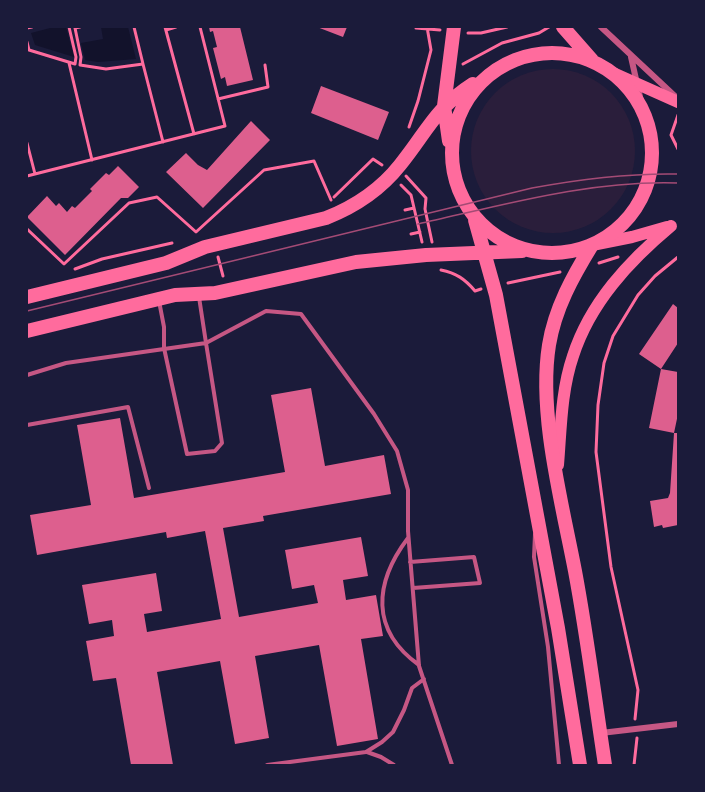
<!DOCTYPE html>
<html>
<head>
<meta charset="utf-8">
<style>
	body { margin:0 }
	#map { position:relative; width:705px; height:792px; overflow:hidden; background:#1b1b3a; font-family:Montserrat,sans-serif }
	canvas { display:block }
	.frame { position:absolute; inset:0; border:28px solid #1b1b3a; pointer-events:none }
</style>
</head>
<body>
<div id="map">
<canvas width="705" height="792"></canvas>
<div class="frame"></div>
</div>
<script>
const g = document.querySelector('canvas').getContext('2d');
g.lineJoin = 'round';
function paint(path, color) { g.fillStyle = color; g.fill(path, 'evenodd'); }
function trace(path, color, width, dash) { g.strokeStyle = color; g.lineWidth = width; g.lineCap = dash ? 'butt' : 'round'; g.setLineDash(dash || []); g.stroke(path); }
const green = new Path2D(`
	M471 151a82 82 0 1 1 164 0a82 82 0 1 1-164 0Z`);
const water = new Path2D(`
	M54,27H66L74,57L35,45L31,33Z
	M101,27H128L136,59L98,62L85,60L81,43L103,39Z`);
const building = new Path2D(`
	M209,27H240L253,80L227,86L225,77L221,79L213,48L217,47L213,31L210,32Z
	M317,27H347L343,37Z
	M321,86L389,112L378,140L311,113Z
	M251,121L270,140L203,208L166,172L186,153L198,165L207,170Z
	M118,166L139,187L128,198H121L65,255L27,217L47,196L56,206L59,203L67,212L72,206L75,208L92,191L90,189L106,173L109,175Z
	M673,304L678,308V343L661,369L678,372V414L674,433H678V525L663,528L662,525L654,527L650,501L668,498L670,493L674,433L649,428L661,369L639,354Z
	M311,388L325,466L384,455L391,494L263,516L264,521L223,528L239,617L318,603L314,585L292,589L285,550L361,537L368,576L343,580L346,600L376,595L383,636L361,639L378,739L337,746L319,645L255,656L269,738L235,744L220,661L157,672L173,765H131L116,678L93,681L86,641L114,636L112,620L89,624L82,585L156,573L162,611L144,614L147,632L221,619L205,531L167,538L166,532L37,555L30,515L91,505L77,425L120,418L134,498L285,472L271,395Z`);
const path = new Path2D(`
	M80,27L75,28L81,57L80,65L106,69L143,64L134,27
	M165,27L194,134
	M27,28L32,27
	M416,28L440,30
	M166,30L176,27
	M468,33H481L507,27
	M27,42L29,50L75,64L76,57L69,27
	M69,63L92,160
	M143,64L163,142
	M463,64L502,43L539,33L549,27
	M218,99L268,87L265,65
	M678,115L671,135L678,149
	M409,127L418,101L431,50L427,27
	M27,143L35,174
	M27,176L225,126L200,27
	M406,176L426,198L425,209L432,242
	M401,185L411,195L422,242
	M334,197L373,159L382,165
	M405,210L414,208
	M27,229L64,264L129,203L157,197L196,232L264,170L314,161L331,200
	M411,234L420,232
	M218,257L223,276
	M599,263L618,257
	M75,269L102,259L172,243
	M441,270C456,273 465,279 475,291L481,289
	M508,283L560,272
	M635,719L638,690L611,567L596,452L598,405L604,363L613,336L638,295L655,276L678,257
	M634,765L637,738`);
const service = new Path2D(`
	M159,301L164,327V348L187,454L215,451L222,443L206,343L266,311L301,314L374,414L397,451L408,490V531L419,666L452,765
	M27,375L66,363L206,343L199,297
	M27,425L128,407L149,488
	M535,534L534,557L548,647L559,765
	M408,538C374,583 370,630 419,665
	M410,562L474,557L480,583L413,588
	M367,752L381,757L394,765
	M267,765L366,752L382,742L393,732L404,710L412,688L424,679`);
const minor = new Path2D(`
	M601,27L678,99
	M631,57L643,110
	M601,733L678,724`);
const primary = new Path2D(`
	M613,73L678,102
	M592,245L632,237L667,227
	M558,465C561,429 561,391 573,356C590,303 629,261 671,226`);
const trunk = new Path2D(`
	M563,27L592,60
	M452 153a100 100 0 1 1 200 0a100 100 0 1 1-200 0Z
	M449,141L444,106L454,27
	M475,220L496,295L558,628L580,765
	M592,245C573,276 555,308 549,345C538,413 562,503 575,571C587,635 595,700 605,765
	M27,297L166,263L205,247L326,218C354,207 381,189 400,165C427,132 434,109 473,84
	M27,331L175,295L215,293L356,262L426,255L522,251`);
const tram = new Path2D(`
	M418,224C503,205 590,180 678,183
	M27,311L532,188C580,179 629,173 678,174`);
paint(green, '#2a1e3b');
paint(water, '#12122b');
paint(building, '#dd5f8e');
trace(path, '#ff6b9d', 3);
trace(service, '#c65784', 4);
trace(minor, '#c65784', 6);
trace(primary, '#ff6b9d', 12);
trace(trunk, '#ff6b9d', 14);
trace(tram, '#a44b75', 1.5);
</script>
</body>
</html>
